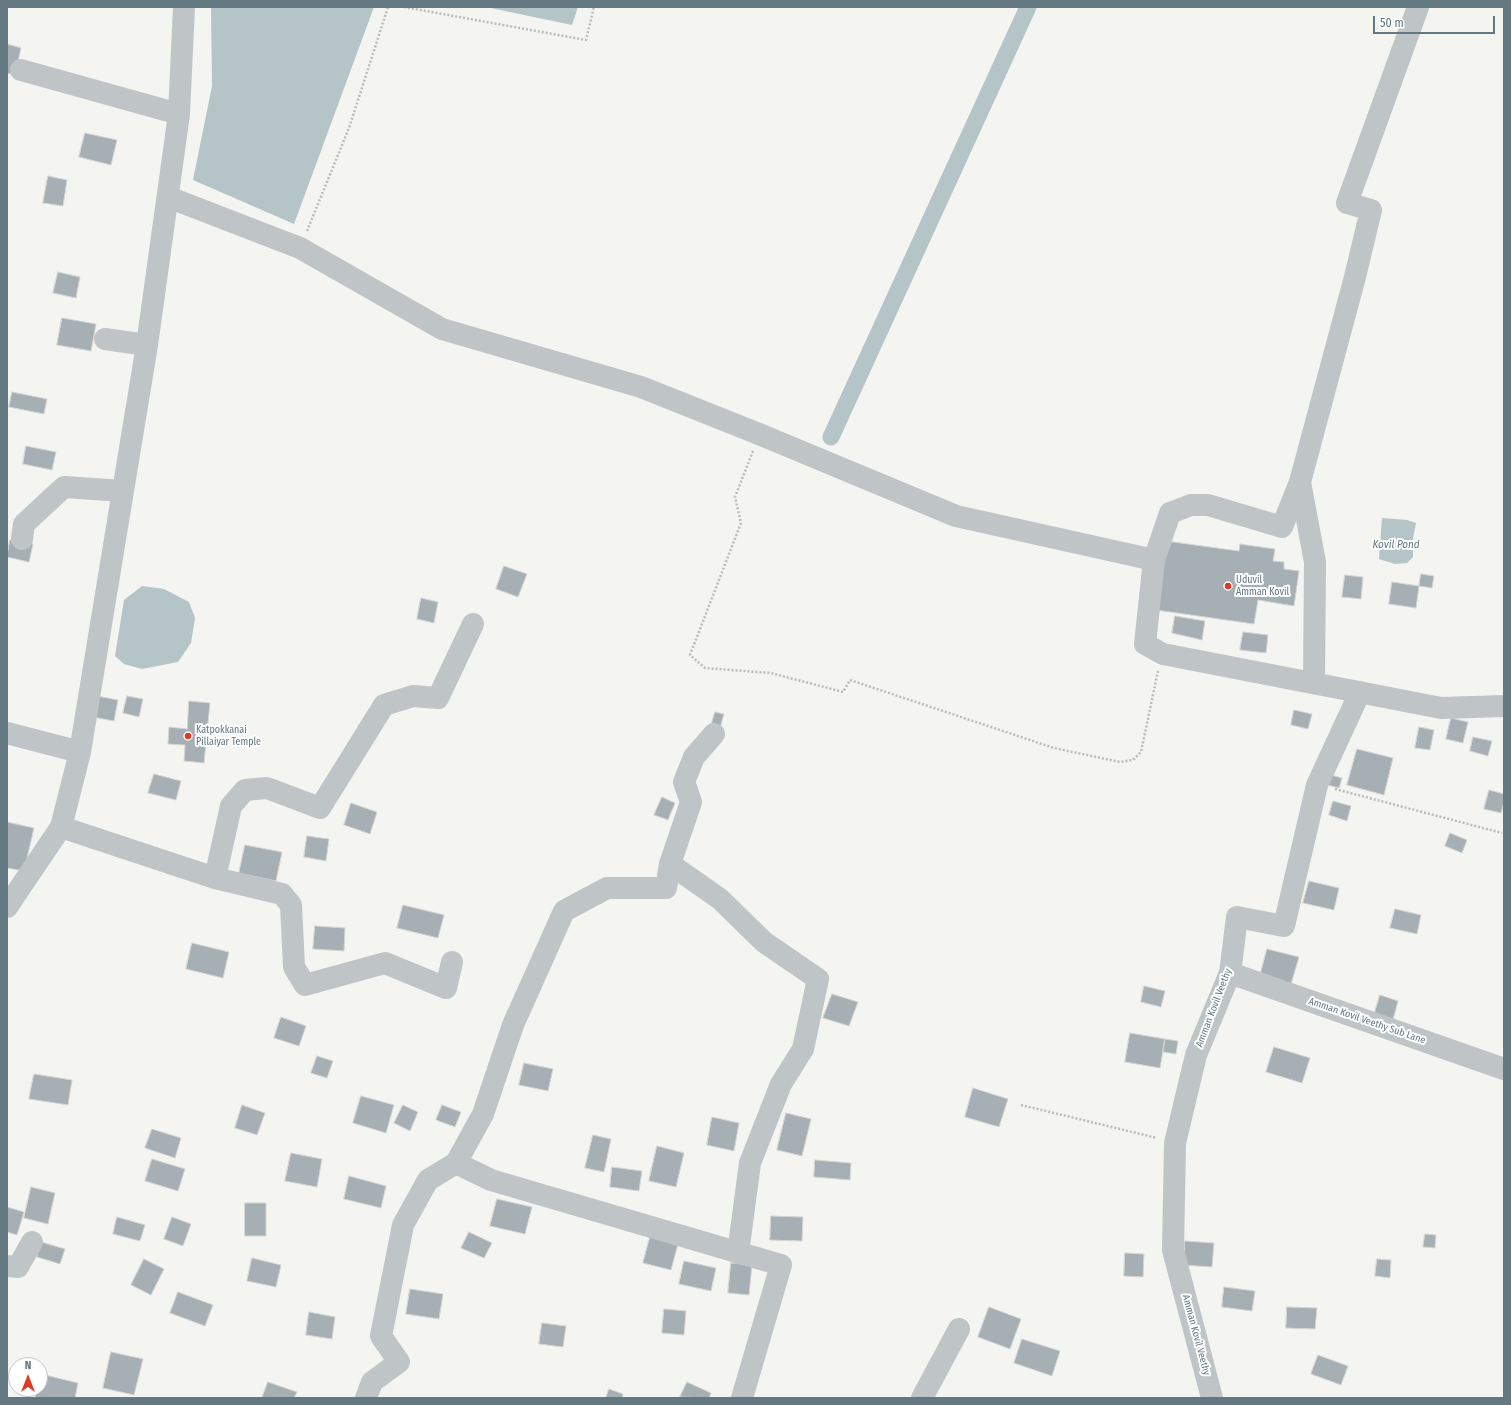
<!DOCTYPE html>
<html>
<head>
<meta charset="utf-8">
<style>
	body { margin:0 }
	#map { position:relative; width:1511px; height:1405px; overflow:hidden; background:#f4f4f0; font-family:"Fira Sans Condensed",sans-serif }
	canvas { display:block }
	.frame { position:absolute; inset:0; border:8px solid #647881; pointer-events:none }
	.north { position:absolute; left:8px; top:1357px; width:40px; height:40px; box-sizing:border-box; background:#fff; border:1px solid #c1c9cd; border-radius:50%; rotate:0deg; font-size:11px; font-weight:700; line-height:16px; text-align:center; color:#647881 }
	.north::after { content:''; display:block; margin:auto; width:14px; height:18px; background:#df3925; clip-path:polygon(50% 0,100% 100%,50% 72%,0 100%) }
	.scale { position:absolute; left:1373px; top:16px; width:122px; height:18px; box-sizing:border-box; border:2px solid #647881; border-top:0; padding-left:5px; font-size:12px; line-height:14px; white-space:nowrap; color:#647881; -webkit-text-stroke:3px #fff; paint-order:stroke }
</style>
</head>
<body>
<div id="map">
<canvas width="1511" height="1405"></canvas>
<div class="frame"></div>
<div class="north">N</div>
<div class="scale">50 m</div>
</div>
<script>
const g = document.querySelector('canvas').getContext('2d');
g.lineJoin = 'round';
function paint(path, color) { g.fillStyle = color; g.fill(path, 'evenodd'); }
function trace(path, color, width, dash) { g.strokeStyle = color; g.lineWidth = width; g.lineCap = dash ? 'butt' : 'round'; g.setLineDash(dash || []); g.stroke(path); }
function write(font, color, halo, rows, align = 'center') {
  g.font = font + ' "Fira Sans Condensed",sans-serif'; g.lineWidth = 4; g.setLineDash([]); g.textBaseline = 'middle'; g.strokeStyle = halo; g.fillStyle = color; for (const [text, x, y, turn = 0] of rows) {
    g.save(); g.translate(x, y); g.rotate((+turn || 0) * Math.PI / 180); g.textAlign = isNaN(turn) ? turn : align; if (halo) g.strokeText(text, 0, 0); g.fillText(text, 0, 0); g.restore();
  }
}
const water = new Path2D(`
	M211,7H374L294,224L193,180L212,86Z
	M486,7H578L572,25Z
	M1382,518L1407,520L1416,523L1413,538V557L1407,563L1395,564L1379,559Z
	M142,586L164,589L189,602L195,618L191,643L178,662L142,669L124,664L115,656L124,600Z`);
const canal = new Path2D(`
	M831,437L1028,7`);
const building = new Path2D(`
	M7,44L21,48L15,75L7,73Z
	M85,133L117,140L111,165L79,157Z
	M48,176L67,180L63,206L43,203Z
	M58,272L80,277L76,298L53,293Z
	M62,318L96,324L91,351L57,345Z
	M12,392L47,399L44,414L9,407Z
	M26,446L56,452L52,470L23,464Z
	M10,540L33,544L29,562L7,557Z
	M1166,541L1239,551L1240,544L1275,549L1273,561L1284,562V569L1299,571L1294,606L1258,600L1254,624L1156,610Z
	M504,566L527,574L518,597L496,589Z
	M1421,574L1434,576L1432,588L1419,586Z
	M1345,575L1363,577L1361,599L1342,597Z
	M1392,582L1419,586L1416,608L1389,604Z
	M421,598L438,602L434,623L417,619Z
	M1175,616L1205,621L1202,640L1172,633Z
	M1243,632L1268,635L1266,653L1240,650Z
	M97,696L118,700L114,721L93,717Z
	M127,696L143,699L139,717L123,713Z
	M189,701L210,703L204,763L184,761L185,745L168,744L169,727L187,729Z
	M1294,710L1312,714L1308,729L1291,725Z
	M715,712L724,714L720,728L711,726Z
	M1451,718L1468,722L1463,743L1446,739Z
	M1419,727L1434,730L1430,750L1415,748Z
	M1473,737L1492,741L1488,756L1470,751Z
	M1357,749L1393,758L1384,795L1347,785Z
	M154,774L181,781L176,800L148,793Z
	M1327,774L1342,778L1339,788L1324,784Z
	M1489,790L1504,794V802L1501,813L1484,809Z
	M662,797L675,803L668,820L654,815Z
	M1333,801L1351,806L1347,821L1329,815Z
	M351,803L377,812L370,834L344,825Z
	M7,822L34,828L24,871L7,868Z
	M1450,833L1467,840L1462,853L1445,846Z
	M307,836L329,839L326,861L304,857Z
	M245,845L282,852L276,881L239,873Z
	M1309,881L1339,888L1334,910L1303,903Z
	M403,905L444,915L438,938L397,928Z
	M1395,909L1421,915L1417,934L1390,928Z
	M315,926L345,928L344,951L313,949Z
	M192,943L229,952L223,978L186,969Z
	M1267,949L1299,957L1291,984L1260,976Z
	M1144,986L1165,991L1161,1007L1141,1002Z
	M832,994L858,1002L849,1026L823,1018Z
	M1380,995L1398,1001L1393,1020L1374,1015Z
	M281,1017L306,1026L299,1046L274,1038Z
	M1130,1033L1165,1039L1160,1068L1125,1062Z
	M1165,1039L1178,1041L1176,1054L1163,1052Z
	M1274,1047L1310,1058L1302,1083L1266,1072Z
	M317,1056L333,1061L327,1078L311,1073Z
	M524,1063L553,1069L548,1091L519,1085Z
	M34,1074L72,1080L68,1105L29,1099Z
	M973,1088L1008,1099L999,1127L965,1117Z
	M361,1096L394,1105L386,1133L353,1123Z
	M242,1105L265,1113L257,1135L235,1128Z
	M403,1105L418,1112L410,1131L394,1123Z
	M442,1105L461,1112L455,1127L436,1120Z
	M786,1113L811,1119L802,1156L777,1150Z
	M712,1117L739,1123L734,1151L707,1145Z
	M152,1129L181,1138L175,1158L145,1148Z
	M593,1135L611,1139L604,1172L585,1168Z
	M657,1146L684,1153L676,1187L649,1181Z
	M291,1153L322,1159L317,1187L285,1181Z
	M152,1159L185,1169L178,1191L145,1181Z
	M815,1160L851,1163L850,1180L814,1177Z
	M612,1167L642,1171L639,1191L610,1187Z
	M349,1176L386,1186L381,1208L344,1199Z
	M31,1187L55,1193L48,1224L24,1218Z
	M497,1199L532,1207L525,1234L490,1226Z
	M245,1203H266V1236H245Z
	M7,1207L24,1212L17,1235L7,1232Z
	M771,1216L803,1217L802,1241L770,1240Z
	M117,1217L145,1225L140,1241L113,1234Z
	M172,1217L191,1224L183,1246L164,1239Z
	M469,1232L492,1243L484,1258L461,1248Z
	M1425,1234L1436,1235L1435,1248L1423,1247Z
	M650,1237L678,1244L671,1270L643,1263Z
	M1185,1241L1214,1243L1212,1267L1184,1265Z
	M41,1242L65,1249L60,1264L37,1257Z
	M1125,1253L1144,1254L1143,1277L1124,1276Z
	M252,1258L281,1265L276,1287L247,1281Z
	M144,1259L164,1269L151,1295L131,1285Z
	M1377,1259L1391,1260L1390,1278L1375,1276Z
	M684,1261L716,1268L711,1291L679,1284Z
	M731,1263L752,1265L749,1295L728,1293Z
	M1224,1287L1255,1291L1252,1311L1222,1307Z
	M410,1289L443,1294L439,1319L406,1314Z
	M178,1292L213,1305L205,1326L170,1313Z
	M989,1307L1021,1319L1010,1349L978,1337Z
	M1287,1307L1317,1308L1315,1329L1286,1328Z
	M664,1309L686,1311L684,1335L662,1333Z
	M309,1312L335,1317L332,1339L306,1335Z
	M542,1323L566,1326L563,1347L539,1344Z
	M1022,1339L1060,1351L1052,1376L1014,1363Z
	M111,1352L143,1359L134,1395L103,1388Z
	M1318,1355L1348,1366L1341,1385L1311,1374Z
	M41,1374L78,1383L75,1398H35L37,1389H40Z
	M268,1382L297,1392L294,1398H262Z
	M687,1382L711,1393L709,1398L680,1397Z
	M609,1389L623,1394L622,1398H606Z`);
const path = new Path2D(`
	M404,7L586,40L594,7
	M307,231L349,128L388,7
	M753,451L735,497L741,523L690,655L705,668L771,673L843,692L850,680L1054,748L1120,762L1133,760L1141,752L1158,671
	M1335,789L1502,833
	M1021,1105L1157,1138`);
const minor = new Path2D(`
	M21,70L179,114
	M168,197L300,248L442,329L641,387L759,434L956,516L1154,560L1145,644L1163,654L1441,708L1504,706
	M105,339L147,345
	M1300,482L1355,277L1371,210L1347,203L1418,7
	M22,539L24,524L64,487L123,491
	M1154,560L1170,513L1191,505H1208L1282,527L1300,482L1315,562L1314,683
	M7,733L80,752
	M61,827L215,878L231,806L245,790L267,788L320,808L384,705L413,696L438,698L473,624
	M670,864L720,899L764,942L818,979L803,1049L781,1084L750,1163L738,1253
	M215,878L282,894L291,905L294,967L305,985L385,963L446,988L452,962
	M7,907L61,827L80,752L147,345L179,114L184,7
	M1230,973L1504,1069
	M456,1163L483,1114L513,1025L564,911L607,888H666L670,864L691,802L684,782L694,757L714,734
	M7,1266L18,1267L32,1242
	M366,1398L372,1382L399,1362L381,1336L403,1225L428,1180L456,1163L491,1180L781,1265L742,1398
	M922,1398L959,1329
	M1212,1398L1173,1250L1175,1143L1196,1055L1230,973L1237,917L1284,926L1317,785L1360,692`);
const markers = [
	[1228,586,4,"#df3925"],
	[188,736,4,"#df3925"]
];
const poiNames = [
	["Uduvil",1236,580],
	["Amman Kovil",1236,592],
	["Katpokkanai",196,730],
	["Pillaiyar Temple",196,742]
];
const streetNames = [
	["Amman Kovil Veethy",1214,1008,-69],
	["Amman Kovil Veethy Sub Lane",1367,1021,19],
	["Amman Kovil Veethy",1196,1335,75]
];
const waterNames = [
	["Kovil Pond",1396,545]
];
paint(water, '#b5c4c6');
trace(canal, '#b5c4c6', 17);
paint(building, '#a6afb3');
trace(building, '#d5d5d3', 1);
trace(path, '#b9bcbd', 2.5, [2, 2]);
trace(minor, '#bfc4c6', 22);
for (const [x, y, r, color] of markers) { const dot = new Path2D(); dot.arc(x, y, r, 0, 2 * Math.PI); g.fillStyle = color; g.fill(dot); trace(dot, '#fff', 1.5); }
write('10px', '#647881', '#fff', poiNames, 'left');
write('10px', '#647881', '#fff', streetNames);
write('italic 11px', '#5f7a7f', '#fff', waterNames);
</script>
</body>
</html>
